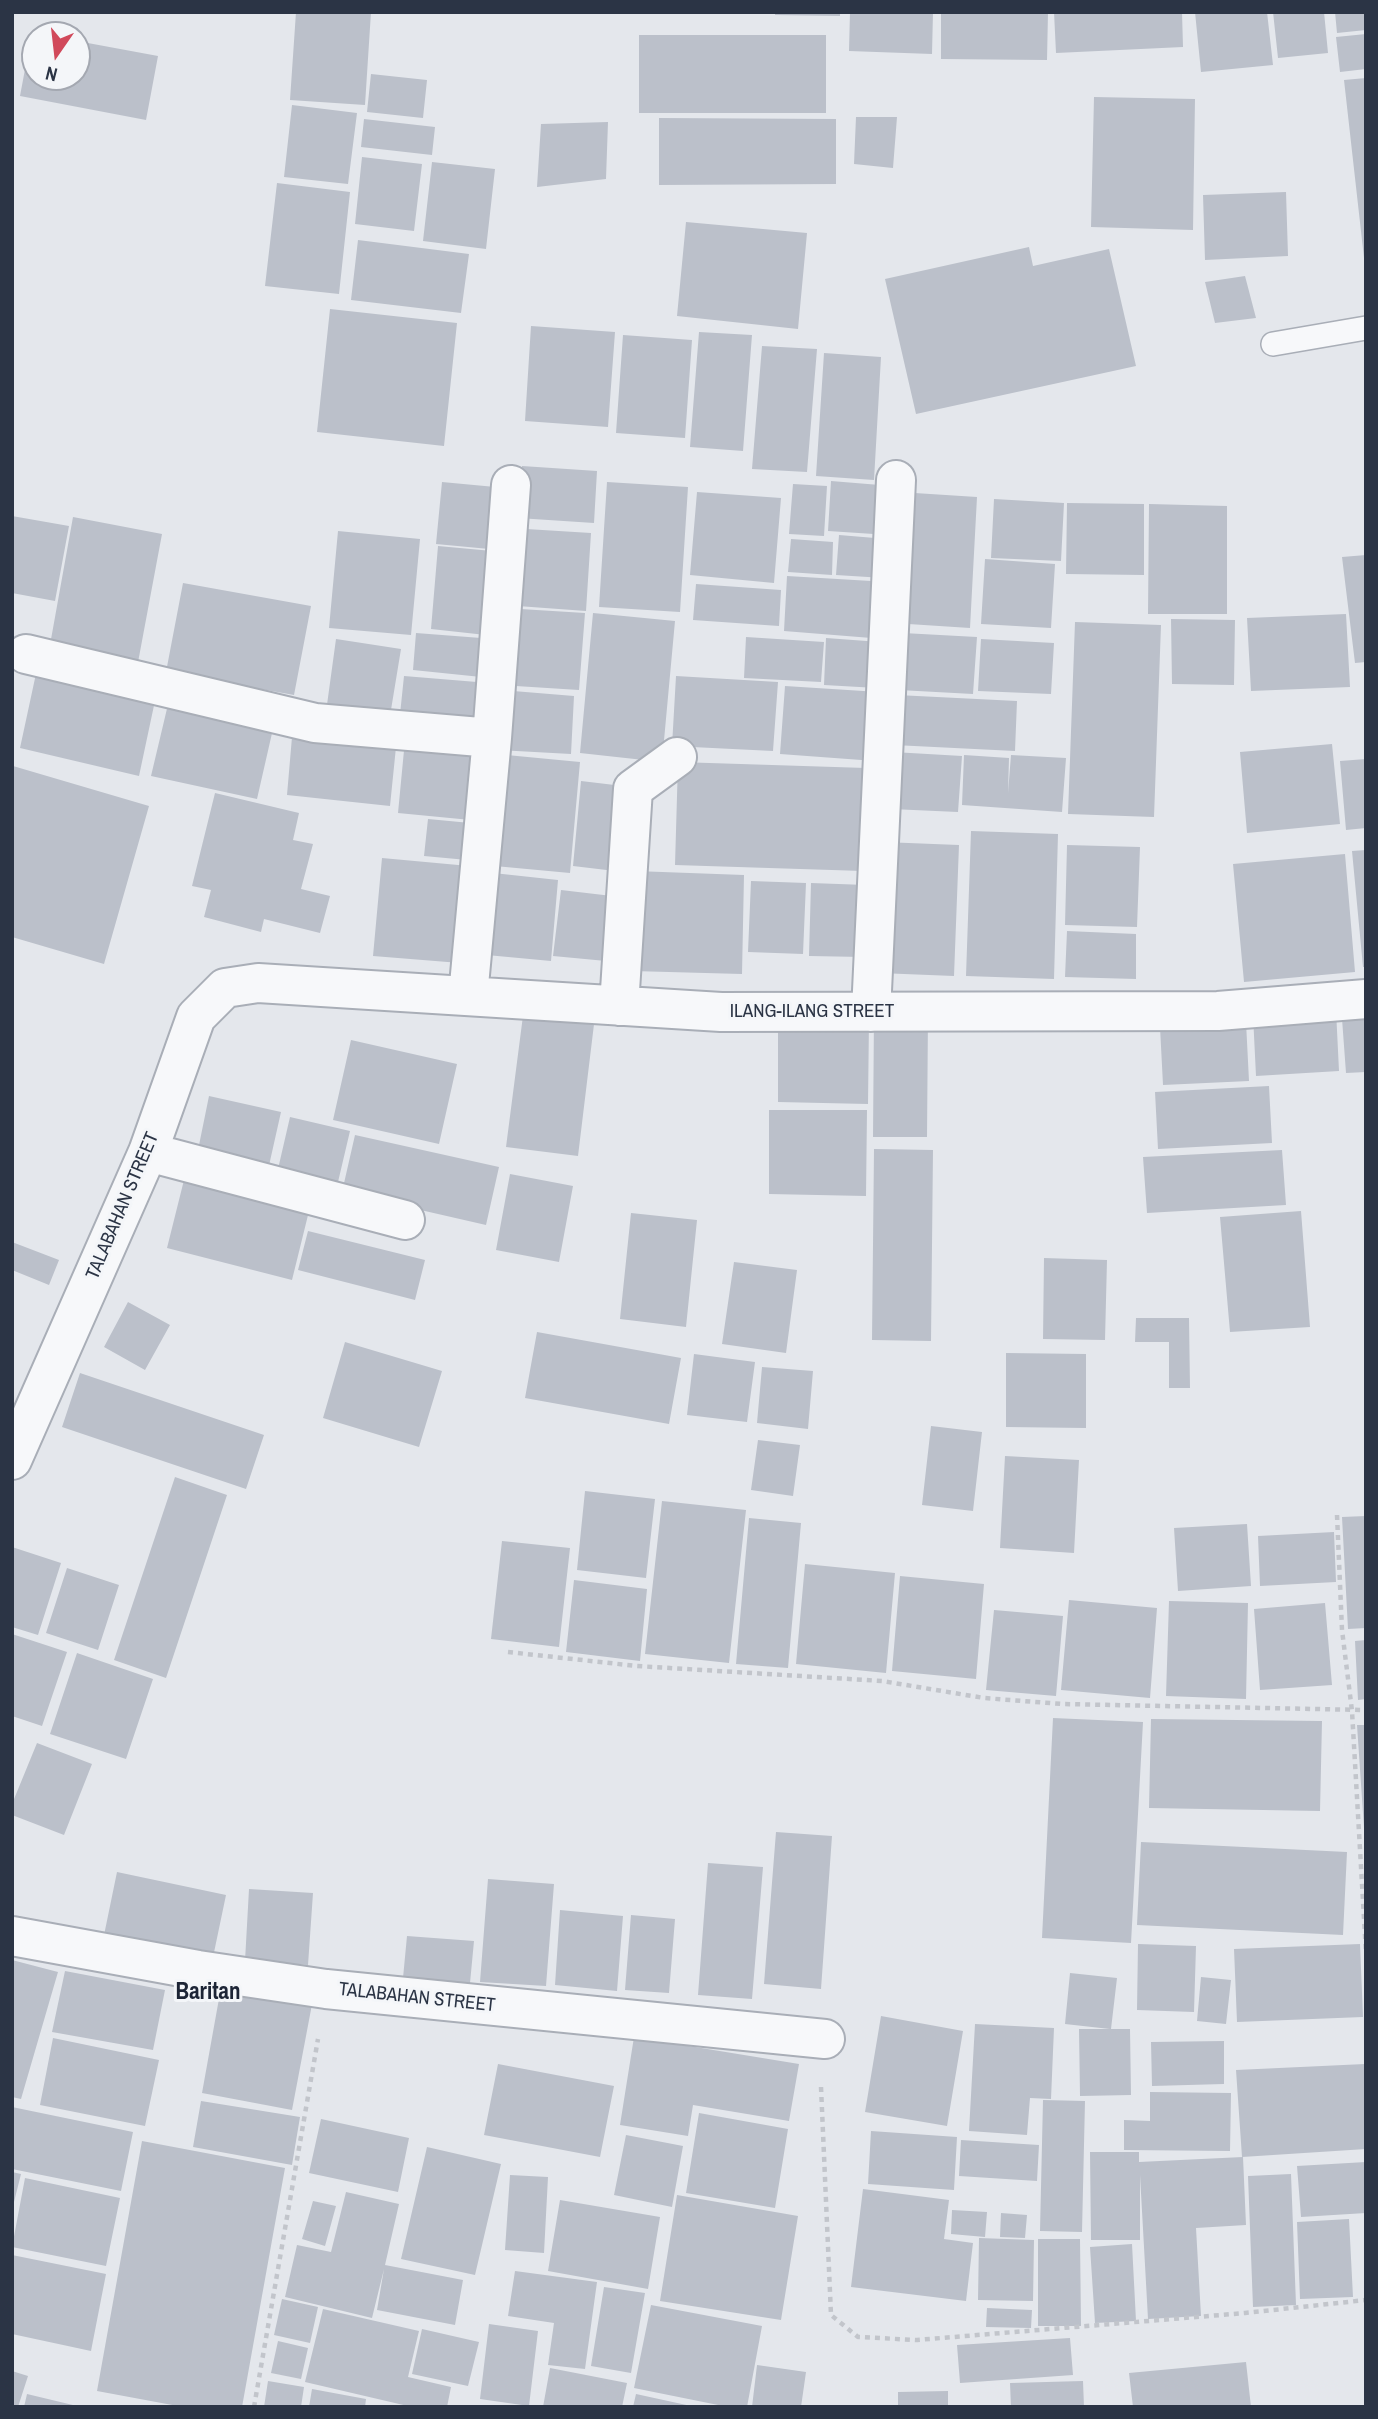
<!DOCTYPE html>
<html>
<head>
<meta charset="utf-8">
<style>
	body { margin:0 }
	#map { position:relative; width:1378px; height:2419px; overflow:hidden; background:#e4e7ec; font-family:"Archivo Narrow",sans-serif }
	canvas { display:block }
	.frame { position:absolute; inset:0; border:14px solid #2b3445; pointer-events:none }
	.north { position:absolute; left:21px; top:21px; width:70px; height:70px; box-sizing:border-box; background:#f4f6f9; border:2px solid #a4a8b1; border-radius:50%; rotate:194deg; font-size:19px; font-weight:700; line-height:28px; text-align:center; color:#2b3445 }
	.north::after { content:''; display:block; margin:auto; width:24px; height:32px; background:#d1495b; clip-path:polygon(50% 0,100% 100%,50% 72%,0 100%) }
</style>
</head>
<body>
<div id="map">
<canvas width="1378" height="2419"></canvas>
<div class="frame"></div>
<div class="north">N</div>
</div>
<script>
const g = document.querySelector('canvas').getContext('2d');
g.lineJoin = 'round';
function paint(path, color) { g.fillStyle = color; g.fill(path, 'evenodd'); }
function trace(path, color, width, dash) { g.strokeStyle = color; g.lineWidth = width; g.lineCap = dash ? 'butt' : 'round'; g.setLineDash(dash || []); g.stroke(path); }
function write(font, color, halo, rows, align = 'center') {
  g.font = font + ' "Archivo Narrow",sans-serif'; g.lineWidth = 6; g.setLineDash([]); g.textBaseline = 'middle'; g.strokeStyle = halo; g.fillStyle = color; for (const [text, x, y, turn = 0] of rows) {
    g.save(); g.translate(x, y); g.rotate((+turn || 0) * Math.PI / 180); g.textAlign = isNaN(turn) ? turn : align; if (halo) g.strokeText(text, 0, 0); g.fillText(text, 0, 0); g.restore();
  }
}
const building = new Path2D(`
	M296,12H371L365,105L290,100Z
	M775,12H840V16L775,15Z
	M850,12H933L932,54L849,51Z
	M941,12H1048L1047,60L941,59Z
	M1054,12H1182L1183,47L1056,53Z
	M1195,12H1267L1273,65L1201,72Z
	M1273,12H1324L1328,53L1278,58Z
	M1335,12H1366V30L1337,33Z
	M32,32L40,34L35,35V77H77V41L158,56L146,120L20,96Z
	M1366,34V69L1340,72L1336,37Z
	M639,35H826V113H639Z
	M371,74L427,80L423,118L367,112Z
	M1366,78V257L1364,258L1344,80Z
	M1094,97L1195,99L1193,230L1091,227Z
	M292,105L357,113L348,184L284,177Z
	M856,117H897L893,168L854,164Z
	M659,118L836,119V184L659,185Z
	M364,119L435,127L432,155L361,147Z
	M608,122L606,179L537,187L541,124Z
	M362,157L422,164L414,231L355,224Z
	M432,162L495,169L486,249L423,241Z
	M277,183L350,192L339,294L265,286Z
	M1286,192L1288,256L1205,260L1203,195Z
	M686,222L807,233L798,329L677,316Z
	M358,240L469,254L461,313L351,300Z
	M1029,247L1033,266L1109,249L1136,366L916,414L885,279Z
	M1245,276L1256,318L1215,323L1205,282Z
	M330,309L457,323L444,446L317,432Z
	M531,326L615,332L608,427L525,421Z
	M699,332L752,335L743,451L690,447Z
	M623,335L692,340L685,438L616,433Z
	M762,346L817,349L807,472L752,469Z
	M824,353L881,357L874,480L816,476Z
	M522,466L597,471L594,523L518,518Z
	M831,481L892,486L889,535L828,531Z
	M442,482L506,488L500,550L436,544Z
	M607,482L688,487L680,612L599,607Z
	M793,484L827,486L824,536L789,534Z
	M697,492L781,498L774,583L690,575Z
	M899,492L977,497L970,628L893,623Z
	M994,499L1064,503L1061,561L991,558Z
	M1067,503L1144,504V575L1066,574Z
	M1149,504L1227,506V614H1148Z
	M12,516L69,526L55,601L12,593Z
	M73,517L162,534L136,673L48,656Z
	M510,528L591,533L586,611L504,605Z
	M338,531L420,539L411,635L329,628Z
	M839,535L887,539L884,578L836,575Z
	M791,539L833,542L832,575L788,572Z
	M438,546L503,552L495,636L431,629Z
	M1366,555V662L1355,663L1342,557Z
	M985,559L1055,564L1051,628L981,624Z
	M787,576L888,582L884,639L784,631Z
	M183,583L311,606L294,695L166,672Z
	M696,584L781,590L779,626L693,620Z
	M504,608L585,613L579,690L500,685Z
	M593,613L675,621L662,762L580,753Z
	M1346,614L1350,687L1251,691L1247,618Z
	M1171,619L1235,620L1234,685L1172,684Z
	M1075,622L1161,625L1154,817L1068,814Z
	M416,633L494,639L491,678L413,670Z
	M903,633L977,637L973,694L899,690Z
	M746,637L824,642L821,682L744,678Z
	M826,638L880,642L877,688L824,685Z
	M336,639L401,649L389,722L326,712Z
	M981,639L1054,643L1051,694L978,691Z
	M37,669L156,696L139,776L20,748Z
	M404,676L489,683L485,733L399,724Z
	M676,676L778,682L773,751L672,746Z
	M785,686L879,692L875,761L780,754Z
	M501,690L574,696L571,754L498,750Z
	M897,695L1017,701L1015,751L894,745Z
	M170,696L275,720L257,799L151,776Z
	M292,737L396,747L390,806L287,795Z
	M405,740L488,748L481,821L398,813Z
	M1332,744L1340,824L1247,833L1240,752Z
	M893,752L962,756L958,812L891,809Z
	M496,754L580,762L570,873L484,865Z
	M964,755L1009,758L1008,793L1011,755L1066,758L1062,812L962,805Z
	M1366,759V828L1346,830L1340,761Z
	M678,762L866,768L863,871L675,865Z
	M13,766L149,806L104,964L12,937Z
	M581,781L623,786L615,871L573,866Z
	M215,793L299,813L293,840L313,844L301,889L330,896L320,933L264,919L261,932L204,917L211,890L192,886Z
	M428,819L481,824L478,861L424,856Z
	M971,831L1058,834L1054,979L966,976Z
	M883,842L959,845L954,976L879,973Z
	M1067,845L1140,847L1137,927L1065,925Z
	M1366,850V967H1363L1352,851Z
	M1345,854L1355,972L1244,982L1233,864Z
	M382,858L469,866L460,963L373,956Z
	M635,871L744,875L742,974L632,971Z
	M484,872L558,880L551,961L476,954Z
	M751,881L806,883L803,954L748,952Z
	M811,883L866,885L863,957L809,956Z
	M561,890L612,896L606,961L553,956Z
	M1067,931L1136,934V979L1065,977Z
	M1366,1004V1072L1346,1073L1341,1005Z
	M524,1008L595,1016L578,1156L506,1147Z
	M1336,1010L1339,1071L1256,1076L1253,1015Z
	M874,1013L928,1014L927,1137H873Z
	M778,1018L869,1019L868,1104L778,1102Z
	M1246,1022L1249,1081L1163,1085L1160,1027Z
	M351,1040L457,1064L439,1144L333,1120Z
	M1269,1086L1272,1143L1158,1149L1155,1092Z
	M209,1096L281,1112L268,1170L197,1155Z
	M769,1110H867L866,1196L769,1194Z
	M290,1117L350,1131L338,1182L278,1169Z
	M355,1135L499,1167L486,1225L342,1192Z
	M874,1149L933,1150L931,1341L872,1340Z
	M1282,1150L1286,1205L1147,1213L1143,1157Z
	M510,1174L573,1186L559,1262L496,1250Z
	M185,1176L310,1207L292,1280L167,1248Z
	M1301,1211L1310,1327L1230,1332L1220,1217Z
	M631,1213L697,1220L686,1327L620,1319Z
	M308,1231L425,1260L415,1300L298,1270Z
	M12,1242L59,1260L49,1285L12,1270Z
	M1044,1258L1107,1260L1105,1340L1043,1339Z
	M734,1262L797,1270L786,1353L722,1344Z
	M128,1302L170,1325L145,1370L104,1347Z
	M1136,1318H1189L1190,1388H1169V1342H1135Z
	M537,1332L681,1358L669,1424L525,1398Z
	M345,1342L442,1371L419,1447L323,1418Z
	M1006,1353L1086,1354V1428L1006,1427Z
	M694,1354L755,1362L747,1422L687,1415Z
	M762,1367L813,1371L808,1429L757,1423Z
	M80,1373L264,1435L246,1489L62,1427Z
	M931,1426L982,1432L973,1511L922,1505Z
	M758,1440L800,1445L793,1496L751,1490Z
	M1005,1456L1079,1460L1074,1553L1000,1548Z
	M175,1477L227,1495L166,1678L114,1660Z
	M585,1491L655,1499L646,1578L577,1570Z
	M662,1501L746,1510L729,1663L645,1654Z
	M1366,1516V1628L1348,1629L1342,1517Z
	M749,1518L801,1523L788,1668L736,1664Z
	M1247,1524L1251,1586L1178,1591L1174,1528Z
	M1334,1532L1336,1582L1260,1586L1258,1536Z
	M502,1541L570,1548L559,1647L491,1639Z
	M12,1547L61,1563L38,1635L12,1627Z
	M805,1564L895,1573L886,1673L796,1664Z
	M67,1568L119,1585L98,1650L46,1633Z
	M900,1576L984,1584L976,1679L892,1671Z
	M574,1580L647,1589L640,1661L566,1652Z
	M1069,1600L1157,1608L1150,1698L1061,1690Z
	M1169,1601L1248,1603L1246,1699L1166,1696Z
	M1325,1603L1332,1685L1260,1690L1254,1609Z
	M994,1610L1063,1616L1056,1696L986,1690Z
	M12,1634L67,1652L42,1726L12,1716Z
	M1366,1640V1699L1358,1700L1355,1641Z
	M77,1653L153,1679L126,1759L50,1734Z
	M1053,1718L1143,1722L1131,1943L1042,1938Z
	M1151,1719L1322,1721L1320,1811L1149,1808Z
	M1357,1725H1366V1828H1364Z
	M37,1743L92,1764L64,1835L12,1815V1804Z
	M776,1832L832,1836L821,1989L764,1984Z
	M1141,1842L1347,1852L1343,1935L1137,1925Z
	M708,1863L763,1867L752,1999L698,1995Z
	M117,1872L226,1895L212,1962L103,1940Z
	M488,1879L554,1884L546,1986L480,1982Z
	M249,1889L313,1893L308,1965L245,1961Z
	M560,1910L623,1916L617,1991L555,1985Z
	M631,1915L675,1919L669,1993L625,1990Z
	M407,1936L474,1941L470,1983L403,1978Z
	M1138,1944L1196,1946L1194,2012L1137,2010Z
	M1360,1944L1363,2017L1237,2022L1234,1949Z
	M12,1960L58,1972L21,2099L12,2097Z
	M65,1971L165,1990L153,2050L52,2032Z
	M1070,1973L1117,1978L1111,2029H1130L1131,2095L1080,2096L1079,2029H1110L1065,2024Z
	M1201,1977L1231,1980L1226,2024L1197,2021Z
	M222,1982L313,1999L292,2110L202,2093Z
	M881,2016L963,2031L947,2126L865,2112Z
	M975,2024L1054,2028L1051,2099L1030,2098L1027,2135L969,2131Z
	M634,2037L799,2064L789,2121L693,2105L688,2136L620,2125Z
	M53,2038L159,2060L145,2126L40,2105Z
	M1224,2041V2084L1152,2086L1151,2042Z
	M498,2064L614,2086L600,2157L484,2135Z
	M1365,2064L1366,2149L1242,2157L1236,2070Z
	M1150,2092L1231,2093L1230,2151L1124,2150V2120L1150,2121Z
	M1043,2100L1085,2101L1082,2232L1040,2231Z
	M201,2101L300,2117L292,2165L193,2147Z
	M12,2107L133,2132L121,2191L12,2169Z
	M699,2113L788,2129L775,2208L686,2193Z
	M321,2119L409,2138L398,2192L309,2173Z
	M871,2131L957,2137L954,2190L868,2184Z
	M626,2135L683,2146L672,2207L614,2195Z
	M961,2140L1039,2145L1037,2181L959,2176Z
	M142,2141L285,2168L242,2407H183L97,2391Z
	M427,2147L501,2164L475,2275L401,2259Z
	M1090,2152H1139V2162L1243,2157L1246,2225L1196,2228L1201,2316L1148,2319L1140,2175V2240H1091Z
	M1366,2162V2213L1301,2217L1297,2166Z
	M12,2172L21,2174L13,2206H12Z
	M1291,2174L1296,2305L1253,2307L1248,2176Z
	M510,2175L548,2177L544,2253L505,2250Z
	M25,2178L120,2198L106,2266L12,2247Z
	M863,2189L949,2200L944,2239L973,2243L966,2301L851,2287Z
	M346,2192L399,2204L385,2265L463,2280L455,2325L377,2310L384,2269L372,2318L285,2297L297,2245L331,2252Z
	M677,2195L798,2216L781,2320L660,2301Z
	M560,2200L660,2217L648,2289L548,2271Z
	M313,2201L336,2206L325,2246L302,2239Z
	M952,2210L987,2212L985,2237L951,2234Z
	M1001,2213L1027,2215L1025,2238L1000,2237Z
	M1349,2219L1353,2297L1300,2299L1297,2222Z
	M979,2238L1034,2240L1033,2301L978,2300Z
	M1038,2239H1080L1081,2326H1038Z
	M1132,2244L1136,2321L1095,2323L1090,2247Z
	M12,2255L106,2274L91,2351L12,2334Z
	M515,2271L597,2282L585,2369L548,2365L554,2323L508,2316Z
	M604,2287L645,2293L631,2373L591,2366Z
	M282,2299L318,2307L310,2343L274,2335Z
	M651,2305L762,2326L747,2407H728L634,2388Z
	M987,2308L1032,2310L1031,2328L986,2327Z
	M323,2309L419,2331L408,2377L451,2387L447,2407H412L305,2382Z
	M489,2324L538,2331L529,2406L480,2399Z
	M422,2329L479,2342L468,2386L412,2374Z
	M1070,2338L1073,2375L960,2383L957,2345Z
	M278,2341L308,2348L301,2379L271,2373Z
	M1246,2362L1251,2407H1133L1129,2373Z
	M757,2365L806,2372L801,2407H752Z
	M550,2368L627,2383L622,2407H543Z
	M12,2371L28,2376L18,2407H12Z
	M268,2381L304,2387L301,2407H264Z
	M1083,2381L1084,2407H1011L1010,2383Z
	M312,2389L366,2399L365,2407H309Z
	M948,2391V2407H898V2392Z
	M27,2394L77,2406V2407H24Z
	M636,2394L691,2406V2407H633Z`);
const path = new Path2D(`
	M1337,1515L1342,1630L1352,1711L1366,1953
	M508,1652L637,1666L882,1681L984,1698L1062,1704L1366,1710
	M821,2087L831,2315L858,2337L917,2340L1245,2313L1366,2300
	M254,2407L318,2039`);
const lane = new Path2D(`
	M1273,344L1366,328`);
const street = new Path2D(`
	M26,654L315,723L492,738
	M468,996L492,738L511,485
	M619,1006L633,789L677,757
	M871,1012L896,480
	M148,1152L405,1220
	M12,1460L148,1152L196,1017L225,988L258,983L721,1012L1218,1011L1366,999
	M12,1936L198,1970L326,1989L825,2039`);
const streetNames = [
	["ILANG-ILANG STREET",812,1012],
	["TALABAHAN STREET",123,1206,-67],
	["TALABAHAN STREET",417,1998,6]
];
const quarterNames = [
	["Baritan",208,1993]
];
paint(building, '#bbc0ca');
trace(lane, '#a9aeb7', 26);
trace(street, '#a9aeb7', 42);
trace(path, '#c2c5cb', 4.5, [5, 5]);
trace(lane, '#f7f8fa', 23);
trace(street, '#f7f8fa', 38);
write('19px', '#2b3445', '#f4f6f9', streetNames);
write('bold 23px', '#1d2536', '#f4f6f9', quarterNames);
</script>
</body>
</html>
